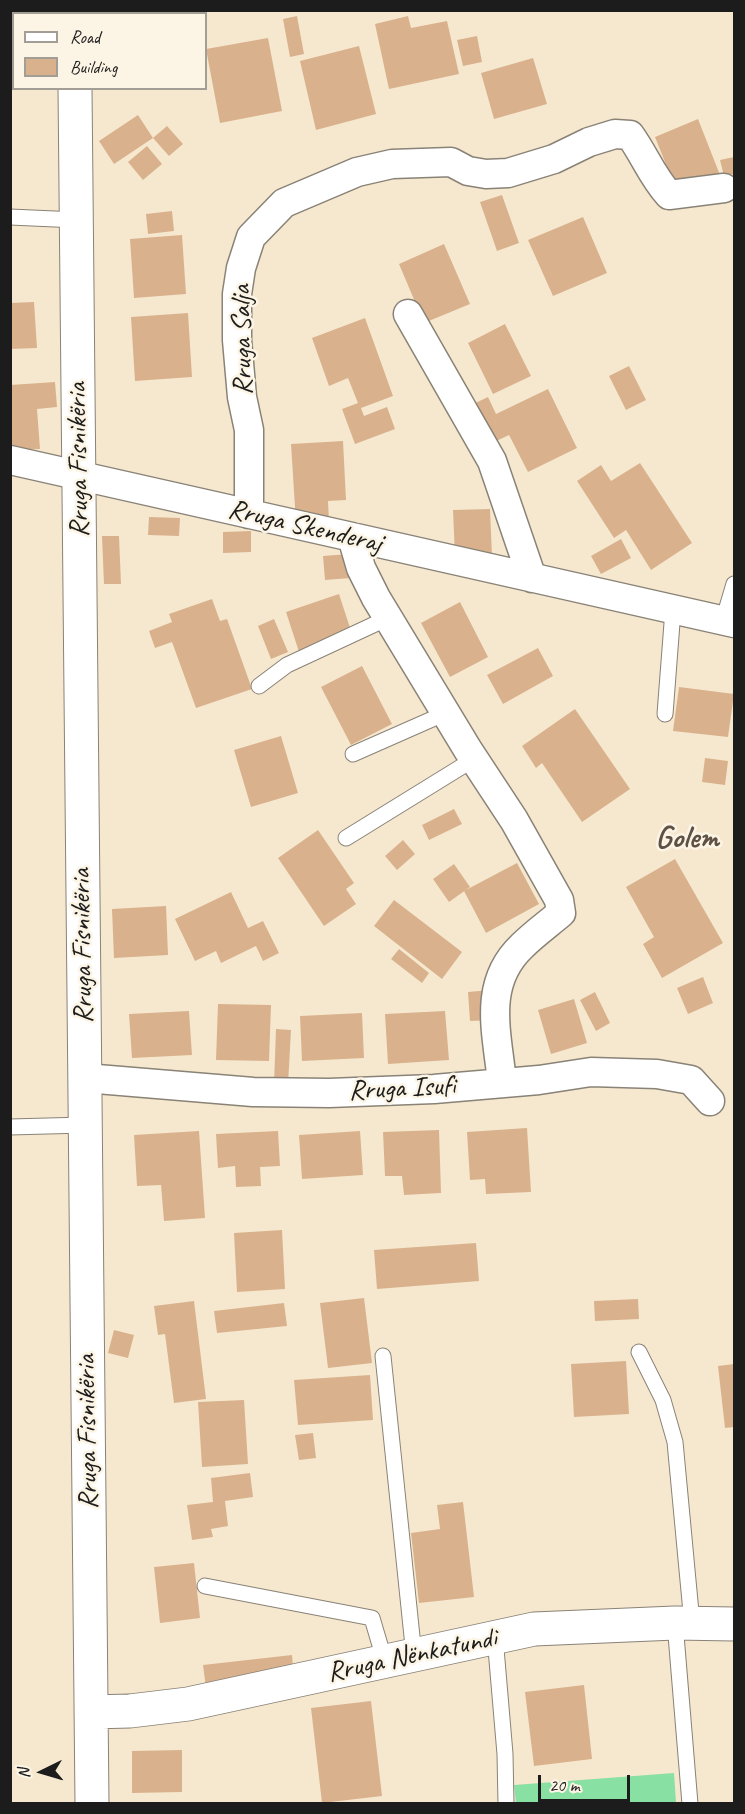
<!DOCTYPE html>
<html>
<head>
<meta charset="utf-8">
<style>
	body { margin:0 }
	#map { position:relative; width:745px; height:1814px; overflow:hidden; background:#f6e8cf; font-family:Caveat,sans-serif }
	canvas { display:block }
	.frame { position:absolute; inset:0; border:12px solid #1c1c1c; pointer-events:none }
	.legend { position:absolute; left:12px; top:12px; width:195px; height:78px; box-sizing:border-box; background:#fcf5e5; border:2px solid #a29e95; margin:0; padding:8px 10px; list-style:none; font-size:18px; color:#1c1c1c }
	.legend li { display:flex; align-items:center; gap:12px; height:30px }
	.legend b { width:30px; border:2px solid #a29e95 }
	.north { position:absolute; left:12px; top:1742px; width:60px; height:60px; -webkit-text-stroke:4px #fcf5e5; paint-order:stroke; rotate:265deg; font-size:16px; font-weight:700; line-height:24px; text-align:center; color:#1c1c1c }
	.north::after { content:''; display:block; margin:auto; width:21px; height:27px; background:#1c1c1c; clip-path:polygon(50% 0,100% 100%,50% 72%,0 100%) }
	.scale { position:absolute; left:538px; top:1775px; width:92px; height:27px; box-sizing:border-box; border:3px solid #1c1c1c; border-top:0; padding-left:8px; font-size:18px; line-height:21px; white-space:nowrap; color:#1c1c1c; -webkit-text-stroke:4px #fcf5e5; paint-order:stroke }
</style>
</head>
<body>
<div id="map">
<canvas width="745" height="1814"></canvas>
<div class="frame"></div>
<ul class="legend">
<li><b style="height:8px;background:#fff"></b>Road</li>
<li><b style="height:16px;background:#d9b28d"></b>Building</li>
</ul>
<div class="north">N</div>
<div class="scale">20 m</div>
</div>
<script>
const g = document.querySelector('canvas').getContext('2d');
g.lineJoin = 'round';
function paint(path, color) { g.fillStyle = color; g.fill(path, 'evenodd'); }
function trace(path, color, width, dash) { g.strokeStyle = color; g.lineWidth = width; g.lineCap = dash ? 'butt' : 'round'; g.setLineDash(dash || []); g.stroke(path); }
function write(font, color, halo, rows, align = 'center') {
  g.font = font + ' Caveat,sans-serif'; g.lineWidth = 5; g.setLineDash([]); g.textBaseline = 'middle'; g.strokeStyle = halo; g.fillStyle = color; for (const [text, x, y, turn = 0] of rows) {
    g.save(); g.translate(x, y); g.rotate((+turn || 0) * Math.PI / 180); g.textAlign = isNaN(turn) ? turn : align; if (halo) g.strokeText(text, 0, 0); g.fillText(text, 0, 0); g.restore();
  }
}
const green = new Path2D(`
	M674,1773L676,1803H516L514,1785Z`);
const building = new Path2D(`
	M113,10H158V12L113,14Z
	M297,16L304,54L290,57L283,19Z
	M408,16L411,28L447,21L459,74L389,89L375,24Z
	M477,36L482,62L463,66L457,40Z
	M268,38L282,111L220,123L206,49Z
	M359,46L376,114L316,130L300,61Z
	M533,58L547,104L494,119L481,73Z
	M138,115L153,138L114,164L99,141Z
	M698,119L720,175L677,192L655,137Z
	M167,126L183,144L169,156L153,138Z
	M147,146L162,164L143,180L128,162Z
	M734,157V174L724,176L720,160Z
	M502,195L519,243L497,251L480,202Z
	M172,211L174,231L148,234L146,214Z
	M583,217L607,273L553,296L528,240Z
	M182,235L186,294L134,298L130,239Z
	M444,244L470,304L424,323L399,264Z
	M34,302L37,348L10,349V303Z
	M188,313L192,377L135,381L131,317Z
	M365,318L393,396L361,408L364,416L387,407L395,429L355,444L342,409L358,403L348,378L329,386L312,338Z
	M505,324L531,376L493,394L468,343Z
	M629,366L646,400L626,410L609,376Z
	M55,382L57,407L37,409L40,449L10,450V385Z
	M548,389L577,448L528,472L509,435L488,445L469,406L488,397L496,414Z
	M343,441L346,500L328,501L329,521L296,523L291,444Z
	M640,463L692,543L651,570L626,530L614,538L577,481L601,465L611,481Z
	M490,509L492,556L455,557L453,510Z
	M149,517L180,518L179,536L148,535Z
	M251,531V552L223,553V532Z
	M102,536H119L121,584H104Z
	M621,539L631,558L601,574L591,556Z
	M349,554L351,578L325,580L323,556Z
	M339,594L354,640L301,658L286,612Z
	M212,599L220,621L227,619L252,689L196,708L172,642L155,648L149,631L172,622L169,614Z
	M460,602L488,657L450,677L421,623Z
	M274,619L288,652L271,659L258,626Z
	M538,648L553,676L503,704L487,675Z
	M362,666L392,724L351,745L321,687Z
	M679,687L734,694L728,737L673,731Z
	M575,709L630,789L582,822L542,763L536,768L522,746Z
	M281,736L298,793L251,807L234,750Z
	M705,758L728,761L725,785L702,782Z
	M454,809L462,824L429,840L422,825Z
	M318,830L354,883L346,889L356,904L324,926L278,858Z
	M403,840L415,854L397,870L385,856Z
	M675,859L723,943L662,978L643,944L654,937L626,887Z
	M517,863L539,904L486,933L464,891Z
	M454,864L470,887L449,902L433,879Z
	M231,892L248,928L263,921L279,953L263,961L256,946L221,963L216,951L195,961L175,919Z
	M394,900L462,952L442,979L374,926Z
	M166,906L168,955L114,958L112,909Z
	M399,949L429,973L422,983L391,959Z
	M703,977L713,1003L688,1014L677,988Z
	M491,990L492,1020L470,1021L468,992Z
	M595,992L610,1023L596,1031L580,1000Z
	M574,999L587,1043L551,1054L538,1010Z
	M218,1004L271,1005L269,1061L216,1060Z
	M189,1011L192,1055L132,1058L129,1014Z
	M445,1011L449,1060L388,1064L385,1014Z
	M362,1013L364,1058L302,1061L300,1016Z
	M276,1029L291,1030L288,1085L274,1084Z
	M527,1128L531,1192L486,1194L485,1179L470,1180L467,1132Z
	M439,1130L441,1193L404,1195L402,1176H385L383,1132Z
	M199,1131L205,1218L164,1221L161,1185L137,1186L134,1135Z
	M278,1131L280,1166L260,1167L261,1186L236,1187L235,1166L218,1168L216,1134Z
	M360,1131L363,1175L302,1179L299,1135Z
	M282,1230L285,1289L237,1292L234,1233Z
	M476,1243L479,1281L377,1289L374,1250Z
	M364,1298L372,1363L328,1368L320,1303Z
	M638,1299L639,1319L595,1321L594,1301Z
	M194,1301L206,1399L174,1403L165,1334L158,1335L154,1306Z
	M284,1303L287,1326L217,1333L214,1311Z
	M114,1330L134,1335L128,1358L108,1353Z
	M626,1361L629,1414L574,1417L571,1364Z
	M734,1364V1427L725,1428L718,1366Z
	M370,1375L373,1420L298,1425L294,1380Z
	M244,1400L248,1464L202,1467L198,1402Z
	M313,1433L316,1458L299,1460L295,1435Z
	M250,1473L253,1497L225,1501L228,1526L211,1529L213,1537L192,1540L187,1505L213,1502L211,1478Z
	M463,1502L474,1597L419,1603L411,1533L440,1529L437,1505Z
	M194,1563L200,1618L160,1623L154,1567Z
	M292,1655L294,1677L206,1688L203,1665Z
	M584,1685L592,1759L534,1766L525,1692Z
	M371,1701L382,1796L322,1803L311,1708Z
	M182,1750V1792L132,1793V1751Z`);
const lane = new Path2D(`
	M10,217L77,220
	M723,621L734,584
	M259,686L287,665L388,618
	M665,714L673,610
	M353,754L446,713
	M346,838L474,759
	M10,1127L85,1125
	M639,1352L663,1400L675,1442L692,1623
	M383,1356L414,1656
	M205,1586L372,1618L385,1662
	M675,1623L690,1804
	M495,1637L505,1754L506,1804`);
const street = new Path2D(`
	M408,314L492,461L532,578
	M10,460L734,623
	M249,514V430L242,397L237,340V294L241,268L251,237L284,203L357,172L392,164L451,162L468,171L486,174L508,173L554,159L589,142L615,134L630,135C645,156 652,176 669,195L724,188
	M352,537L361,568L376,598L468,750L514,820L559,900L561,913C548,924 534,934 522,946C482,984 497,1032 502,1082
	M85,1078L253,1092L329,1093L434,1089L539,1080L591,1072L657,1074L691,1080L710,1101`);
const secondary = new Path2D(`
	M75,10V14
	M75,88L92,1804
	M91,1712L130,1711L188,1704L534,1629L675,1623L734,1624`);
const streetNames = [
	["Rruga Salja",243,340,-91],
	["Rruga Fisnikëria",79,460,-91],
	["Rruga Skenderaj",305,527,13],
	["Rruga Fisnikëria",83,946,-91],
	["Rruga Isufi",402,1089,-3],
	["Rruga Fisnikëria",88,1432,-91],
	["Rruga Nënkatundi",412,1656,-12]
];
const quarterNames = [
	["Golem",687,839]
];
paint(green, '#89e0a3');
paint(building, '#d9b28d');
trace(lane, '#898276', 17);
trace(street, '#898276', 31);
trace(secondary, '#898276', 35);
trace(lane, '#fff', 15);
trace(street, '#fff', 28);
trace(secondary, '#fff', 33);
write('28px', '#1c1c1c', '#fcf5e5', streetNames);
write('bold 32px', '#5e5044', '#fcf5e5', quarterNames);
</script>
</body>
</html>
